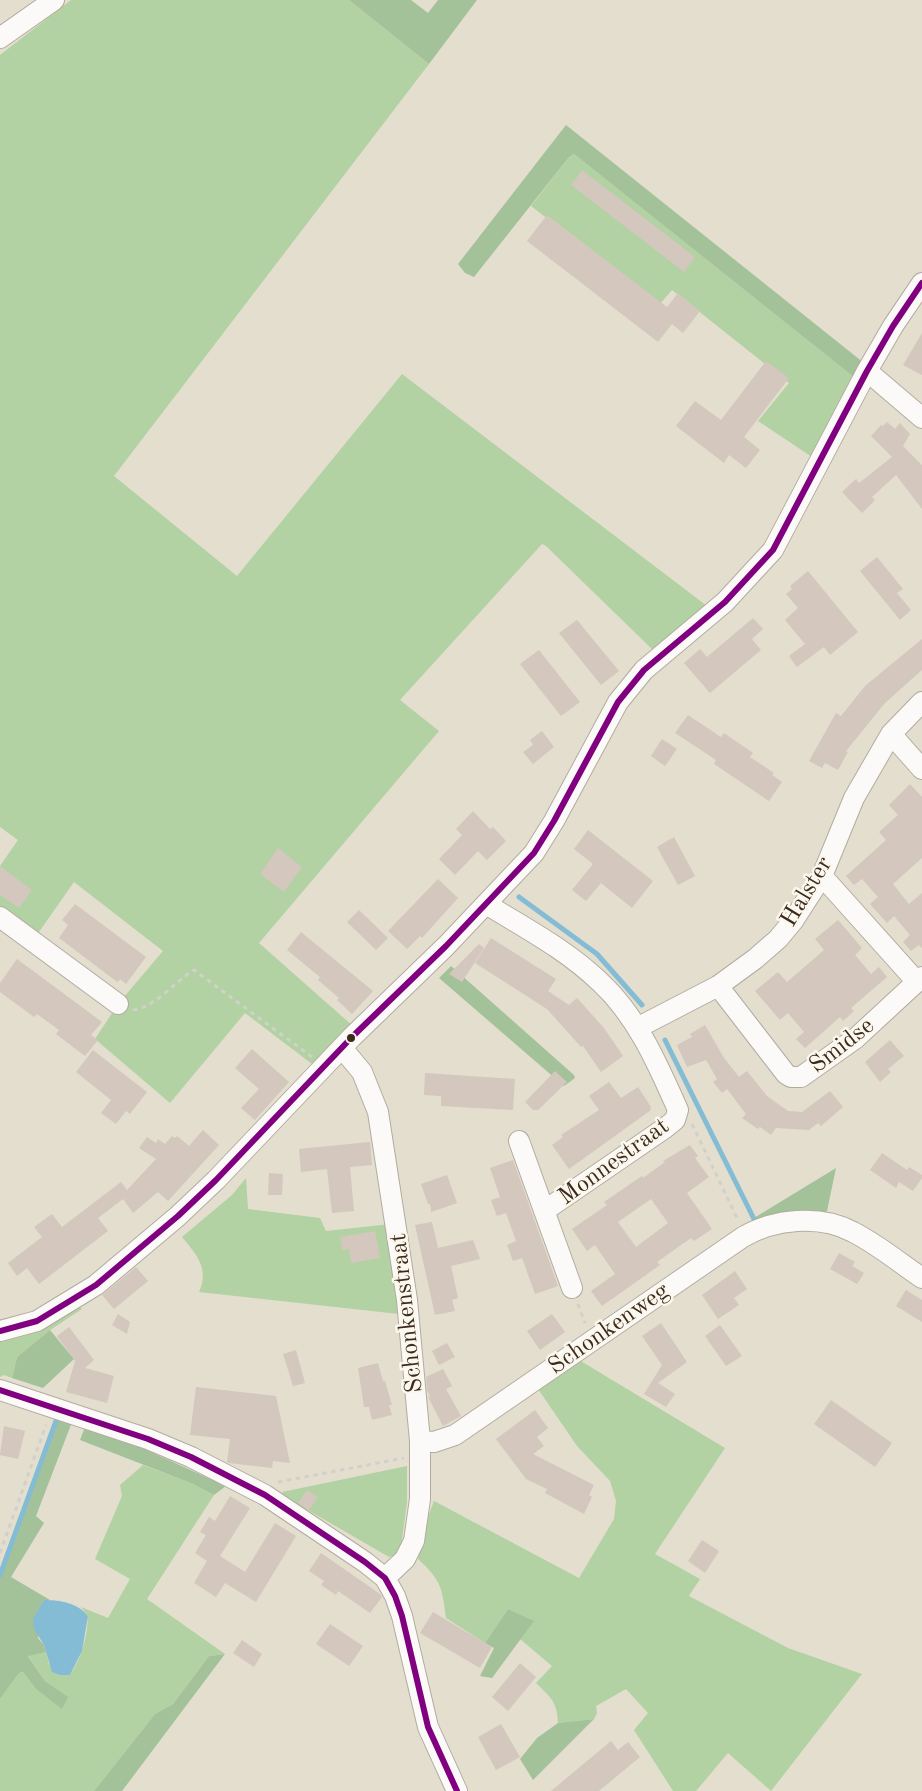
<!DOCTYPE html>
<html>
<head>
<meta charset="utf-8">
<style>
	body { margin:0 }
	canvas { display:block; background:#e3decd }
</style>
</head>
<body>
<canvas width="922" height="1791"></canvas>
<script>
const g = document.querySelector('canvas').getContext('2d');
g.lineJoin = 'round';
function paint(path, color) { g.fillStyle = color; g.fill(path, 'evenodd'); }
function trace(path, color, width, dash) { g.strokeStyle = color; g.lineWidth = width; g.lineCap = dash ? 'butt' : 'round'; g.setLineDash(dash || []); g.stroke(path); }
function write(font, color, halo, rows, align = 'center') {
  g.font = font + ' "Old Standard TT",serif'; g.lineWidth = 5; g.setLineDash([]); g.textBaseline = 'middle'; g.strokeStyle = halo; g.fillStyle = color; for (const [text, x, y, turn = 0] of rows) {
    g.save(); g.translate(x, y); g.rotate((+turn || 0) * Math.PI / 180); g.textAlign = isNaN(turn) ? turn : align; if (halo) g.strokeText(text, 0, 0); g.fillText(text, 0, 0); g.restore();
  }
}
const green = new Path2D(`
	M71,0H349L429,64L114,476L237,576L402,374L707,606L655,652L546,546L542,544L400,700L439,731L259,943L354,1027L316,1067L245,1013L170,1103L95,1039L118,1004L163,951L74,882L27,949L0,930V866L18,840L0,827V55Z
	M574,154L855,378L812,457L758,421L789,383L672,290L659,305L531,206L569,157Z
	M246,1178L248,1209L320,1218L326,1231L391,1224L399,1314L199,1292C210,1269 196,1254 182,1237L232,1195Z
	M78,1305L82,1309L50,1330L17,1357L12,1378L4,1375L0,1377V1338C36,1330 48,1327 78,1305Z
	M579,1360L725,1448L655,1554L700,1579L689,1596L788,1648L862,1674L771,1791L728,1753L696,1791H673L634,1730L648,1713L626,1689L596,1706L597,1713L594,1719L558,1723C557,1701 551,1698 536,1683L552,1666L520,1639L533,1621L508,1609L485,1643L446,1618C442,1588 442,1581 418,1559L426,1522L434,1501L579,1578L614,1519L616,1501L610,1481L577,1446L538,1389Z
	M143,1465L193,1484L214,1495L147,1599L225,1654L209,1656L173,1704L155,1714L94,1791H0V1699L19,1673L23,1672L36,1689L62,1708L67,1697L45,1681L28,1655L46,1652L49,1664L60,1675H70C82,1657 87,1638 88,1616L81,1607L108,1618L130,1579L95,1559L122,1496L120,1485Z
	M407,1466V1502L400,1554L389,1557L287,1498L282,1492Z`);
const forest = new Path2D(`
	M349,0H411L428,13L438,0H477L429,64Z
	M566,125L864,363L855,378L574,154L569,157L474,277L465,273L458,264Z
	M451,966L574,1075L575,1078L564,1086L439,978Z
	M836,1168L827,1211L822,1216L749,1228L754,1218Z
	M50,1330L74,1359L43,1388L12,1378L17,1357Z
	M58,1417L72,1422L36,1516L44,1523L11,1577L50,1600L43,1601L38,1638L44,1645L46,1652L28,1656L45,1681L68,1697L62,1709L36,1689L23,1672L19,1673L0,1699V1576Z
	M85,1427L133,1444L226,1486L214,1495L193,1484L80,1440Z
	M508,1609L534,1621L492,1678L480,1676L494,1648L485,1643Z
	M225,1654L122,1791H94L155,1714L173,1704L209,1656Z
	M594,1719L533,1780L520,1759L537,1738L558,1723Z`);
const water = new Path2D(`
	M44,1600C60,1600 78,1603 88,1616L82,1651L70,1675H60L52,1672L44,1645L34,1629L33,1619Z`);
const stream = new Path2D(`
	M519,897L597,954L642,1005
	M665,1040L754,1219
	M0,1575L57,1418`);
const building = new Path2D(`
	M582,170L695,257L684,272L571,185Z
	M547,215L667,307L678,293L700,311L683,333L672,324L658,342L527,241Z
	M922,333V375L903,365Z
	M766,361L789,378L744,437L760,450L746,468L729,455L724,463L676,426L695,401L721,420Z
	M887,422L895,429L900,423L910,434L903,446L922,465V509L896,475L872,497L875,500L862,513L842,492L856,479L859,483L892,457L871,436L881,425L883,426Z
	M877,557L903,589L897,593L911,610L900,620L860,571Z
	M808,571L858,632L830,655L824,647L797,667L789,656L805,644L785,620L798,608L786,594L792,589L790,586Z
	M753,618L763,629L752,639L761,650L710,693L684,663L700,649L707,657Z
	M577,620L619,671L601,685L559,633Z
	M922,639V670L885,703L846,751L848,752L838,770L825,763L822,768L809,761L836,713L841,716L865,686Z
	M539,650L580,702L561,716L520,664Z
	M688,715L721,737L724,733L753,753L750,757L774,773L772,775L782,782L769,801L714,764L716,760L675,733Z
	M542,731L554,747L533,764L523,752L533,745L530,740Z
	M662,739L677,749L665,766L651,756Z
	M910,784L922,797V858L893,884L909,904L922,893V948L919,945L911,951L903,942L910,935L894,916L887,923L870,904L878,897L862,879L854,885L846,876L886,840L879,832L898,815L889,805Z
	M473,811L490,829L493,827L506,841L487,860L478,851L455,875L439,859L462,835L456,829Z
	M588,830L653,881L632,908L601,883L586,901L572,890L593,864L574,849Z
	M674,837L695,876L678,885L657,847Z
	M278,848L302,867L284,892L260,874Z
	M0,866L32,890L19,908L0,895Z
	M438,879L458,898L422,938L420,936L407,949L388,931Z
	M75,904L146,957L126,984L120,979L118,982L116,981L59,938L68,925L62,920Z
	M359,910L388,938L376,950L347,922Z
	M838,920L862,948L855,955L871,974L879,967L887,977L851,1008L854,1011L843,1021L840,1017L805,1048L796,1039L804,1032L788,1013L780,1020L755,991L778,972L787,982L824,950L815,939Z
	M301,932L373,991L352,1014L337,1000L339,998L318,980L320,977L287,950Z
	M491,938L556,979L548,991L569,1005L577,998L604,1028L623,1056L601,1072L583,1046L581,1047L547,1009L475,963Z
	M479,944L484,948L462,982L449,974Z
	M17,959L102,1022L91,1035L98,1040L85,1056L56,1034L59,1030L37,1014L34,1017L0,992V983Z
	M705,1025L724,1058L739,1077L747,1071L767,1096L788,1111L802,1112L830,1091L843,1107L821,1126L818,1123L809,1130L776,1128L771,1135L760,1127L758,1129L742,1118L746,1114L727,1089L722,1093L713,1082L717,1079L706,1060L687,1067L677,1045L692,1037L690,1034Z
	M890,1040L904,1056L888,1069L891,1072L880,1082L865,1062Z
	M252,1049L289,1082L255,1120L241,1108L259,1089L235,1068Z
	M93,1050L147,1092L130,1114L126,1111L116,1124L101,1113L111,1100L76,1072Z
	M555,1071L567,1082L538,1110H533L525,1102Z
	M425,1073L515,1079L513,1110L441,1106V1096L424,1095Z
	M609,1082L621,1098L638,1087L651,1107L650,1108L651,1110L569,1169L552,1145L563,1137L561,1135L599,1110L589,1096Z
	M203,1130L219,1145L168,1201L158,1192L133,1213L123,1199L98,1218L108,1231L39,1284L27,1268L17,1276L8,1263L42,1237L34,1227L52,1214L62,1227L121,1182L127,1190L156,1159L139,1148L147,1137L156,1143L158,1139L165,1144L172,1136L175,1138L177,1136L189,1146Z
	M370,1142L372,1165L350,1167L354,1211L332,1213L327,1169L301,1172L299,1149Z
	M690,1145L698,1156L695,1158L709,1177L687,1193L712,1229L694,1241L691,1238L657,1262L660,1265L602,1306L591,1291L615,1274L595,1245L587,1251L572,1229L607,1205L604,1202L642,1176L643,1178L665,1162L663,1161ZM651,1199L668,1223L636,1247L618,1222Z
	M882,1153L907,1170L909,1167L922,1175V1178L913,1191L899,1182L896,1188L870,1170Z
	M513,1160L558,1286L535,1294L522,1258L513,1261L507,1245L516,1241L506,1213L497,1216L491,1200L500,1197L490,1168Z
	M269,1173L283,1174L282,1195H268Z
	M447,1175L457,1203L431,1212L430,1204H428L421,1184Z
	M432,1222L438,1248L473,1240L480,1259L451,1266L458,1298L452,1300L455,1311L435,1315L415,1225Z
	M375,1231L380,1258L351,1263L349,1249L342,1250L340,1237Z
	M839,1253L855,1262L852,1266L864,1273L857,1284L830,1269Z
	M136,1267L148,1281L114,1309L102,1295Z
	M735,1271L747,1289L734,1298L739,1305L718,1319L702,1295Z
	M906,1290L922,1300V1322L896,1306Z
	M118,1314L130,1322L127,1334L112,1325Z
	M552,1314L565,1332L540,1350L527,1331Z
	M661,1323L687,1362L658,1383L675,1394L666,1407L644,1394L662,1365L642,1336Z
	M720,1325L742,1356L726,1366L705,1336Z
	M69,1327L94,1360L85,1368L114,1376L107,1403L66,1392L75,1361L57,1336Z
	M447,1343L455,1357L439,1365L432,1351Z
	M296,1350L305,1383L293,1386L283,1354Z
	M378,1363L383,1381H385L392,1405H389L392,1415L372,1420L369,1407H364L358,1368Z
	M443,1369L452,1386L446,1389L461,1416L443,1426L428,1397L430,1396L427,1390L426,1377Z
	M196,1387L276,1396L290,1463L273,1461L272,1468L229,1463L227,1462L230,1439L190,1435Z
	M831,1400L892,1443L875,1467L814,1424Z
	M535,1410L548,1428L537,1437L544,1446L533,1454L594,1485L589,1495L592,1497L584,1514L545,1493L547,1489L526,1479L496,1439Z
	M4,1426L25,1431L18,1459L0,1455Z
	M307,1490L318,1497L309,1510L298,1503Z
	M230,1496L250,1508L220,1556L245,1572L275,1523L296,1536L256,1602L225,1583L216,1597L194,1583L207,1561L195,1553L206,1535L200,1532L209,1517L215,1521Z
	M702,1540L719,1551L705,1573L688,1561Z
	M321,1553L380,1594L382,1597L370,1613L338,1591L336,1595L321,1585L324,1581L309,1571Z
	M433,1612L492,1647L480,1668L420,1633Z
	M330,1624L363,1646L349,1666L316,1644Z
	M242,1640L262,1654L254,1667L233,1653Z
	M520,1663L536,1677L508,1711L492,1697Z
	M501,1724L520,1757L496,1770L478,1737Z
	M611,1741L618,1750L628,1742L640,1757L599,1791H551Z`);
const path = new Path2D(`
	M133,1010C156,1007 174,982 194,970L312,1057
	M692,1124L738,1220
	M578,1304L585,1323
	M278,1482L404,1458
	M0,1553L46,1425`);
const minor = new Path2D(`
	M0,38L54,0
	M867,371L922,418
	M891,734L922,769
	M822,876L917,982
	M486,904C525,928 567,950 600,982C637,1016 658,1065 678,1110L675,1120L665,1128L544,1211
	M0,917L118,1004
	M718,986L786,1074L791,1077H801L856,1038L922,977
	M637,1028L718,986L755,959L778,939L793,921L822,876L854,798L891,734L922,702
	M342,1048L362,1072L378,1112L407,1300L420,1441V1499L414,1541L405,1559L385,1578
	M519,1141L572,1288
	M0,1331L37,1321L96,1285L178,1216L216,1180L352,1037L446,946L534,853L554,821L618,702L644,670L725,602L773,550L867,371L893,326L922,283
	M0,1390L148,1439L191,1457L265,1495L365,1562L385,1578L395,1596L402,1616L428,1727L457,1791
	M420,1441L434,1442L455,1435L743,1237C774,1219 820,1214 853,1232C877,1244 900,1263 922,1278`);
const bus1 = new Path2D(`
	M0,1331L37,1321L96,1285L178,1216L216,1180L352,1037L446,946L534,853L554,821L618,702L644,670L725,602L773,550L867,371L893,326L922,283
	M0,1390L148,1439L191,1457L265,1495L365,1562L385,1578L395,1596L402,1616L428,1727L457,1791`);
const markers = [
	[351,1038,5,"#3b2a1e"]
];
const streetNames = [
	["Halster",807,892,-59],
	["Smidse",842,1046,-38],
	["Monnestraat",614,1162,-36],
	["Schonkenstraat",407,1313,-96],
	["Schonkenweg",609,1329,-35]
];
paint(green, '#b2d2a3');
paint(forest, '#a3c299');
paint(water, '#85bcd5');
trace(stream, '#85bcd5', 5);
paint(building, '#d4c7bd');
trace(minor, '#b2aca0', 22);
trace(path, '#d2d0cb', 3, [4.5, 4.5]);
trace(minor, '#fbfaf8', 20);
trace(bus1, '#800080', 6);
for (const [x, y, r, color] of markers) { const dot = new Path2D(); dot.arc(x, y, r, 0, 2 * Math.PI); g.fillStyle = color; g.fill(dot); trace(dot, '#fbf7ec', 2); }
write('24px', '#3b2a1e', '#fbf7ec', streetNames);
</script>
</body>
</html>
